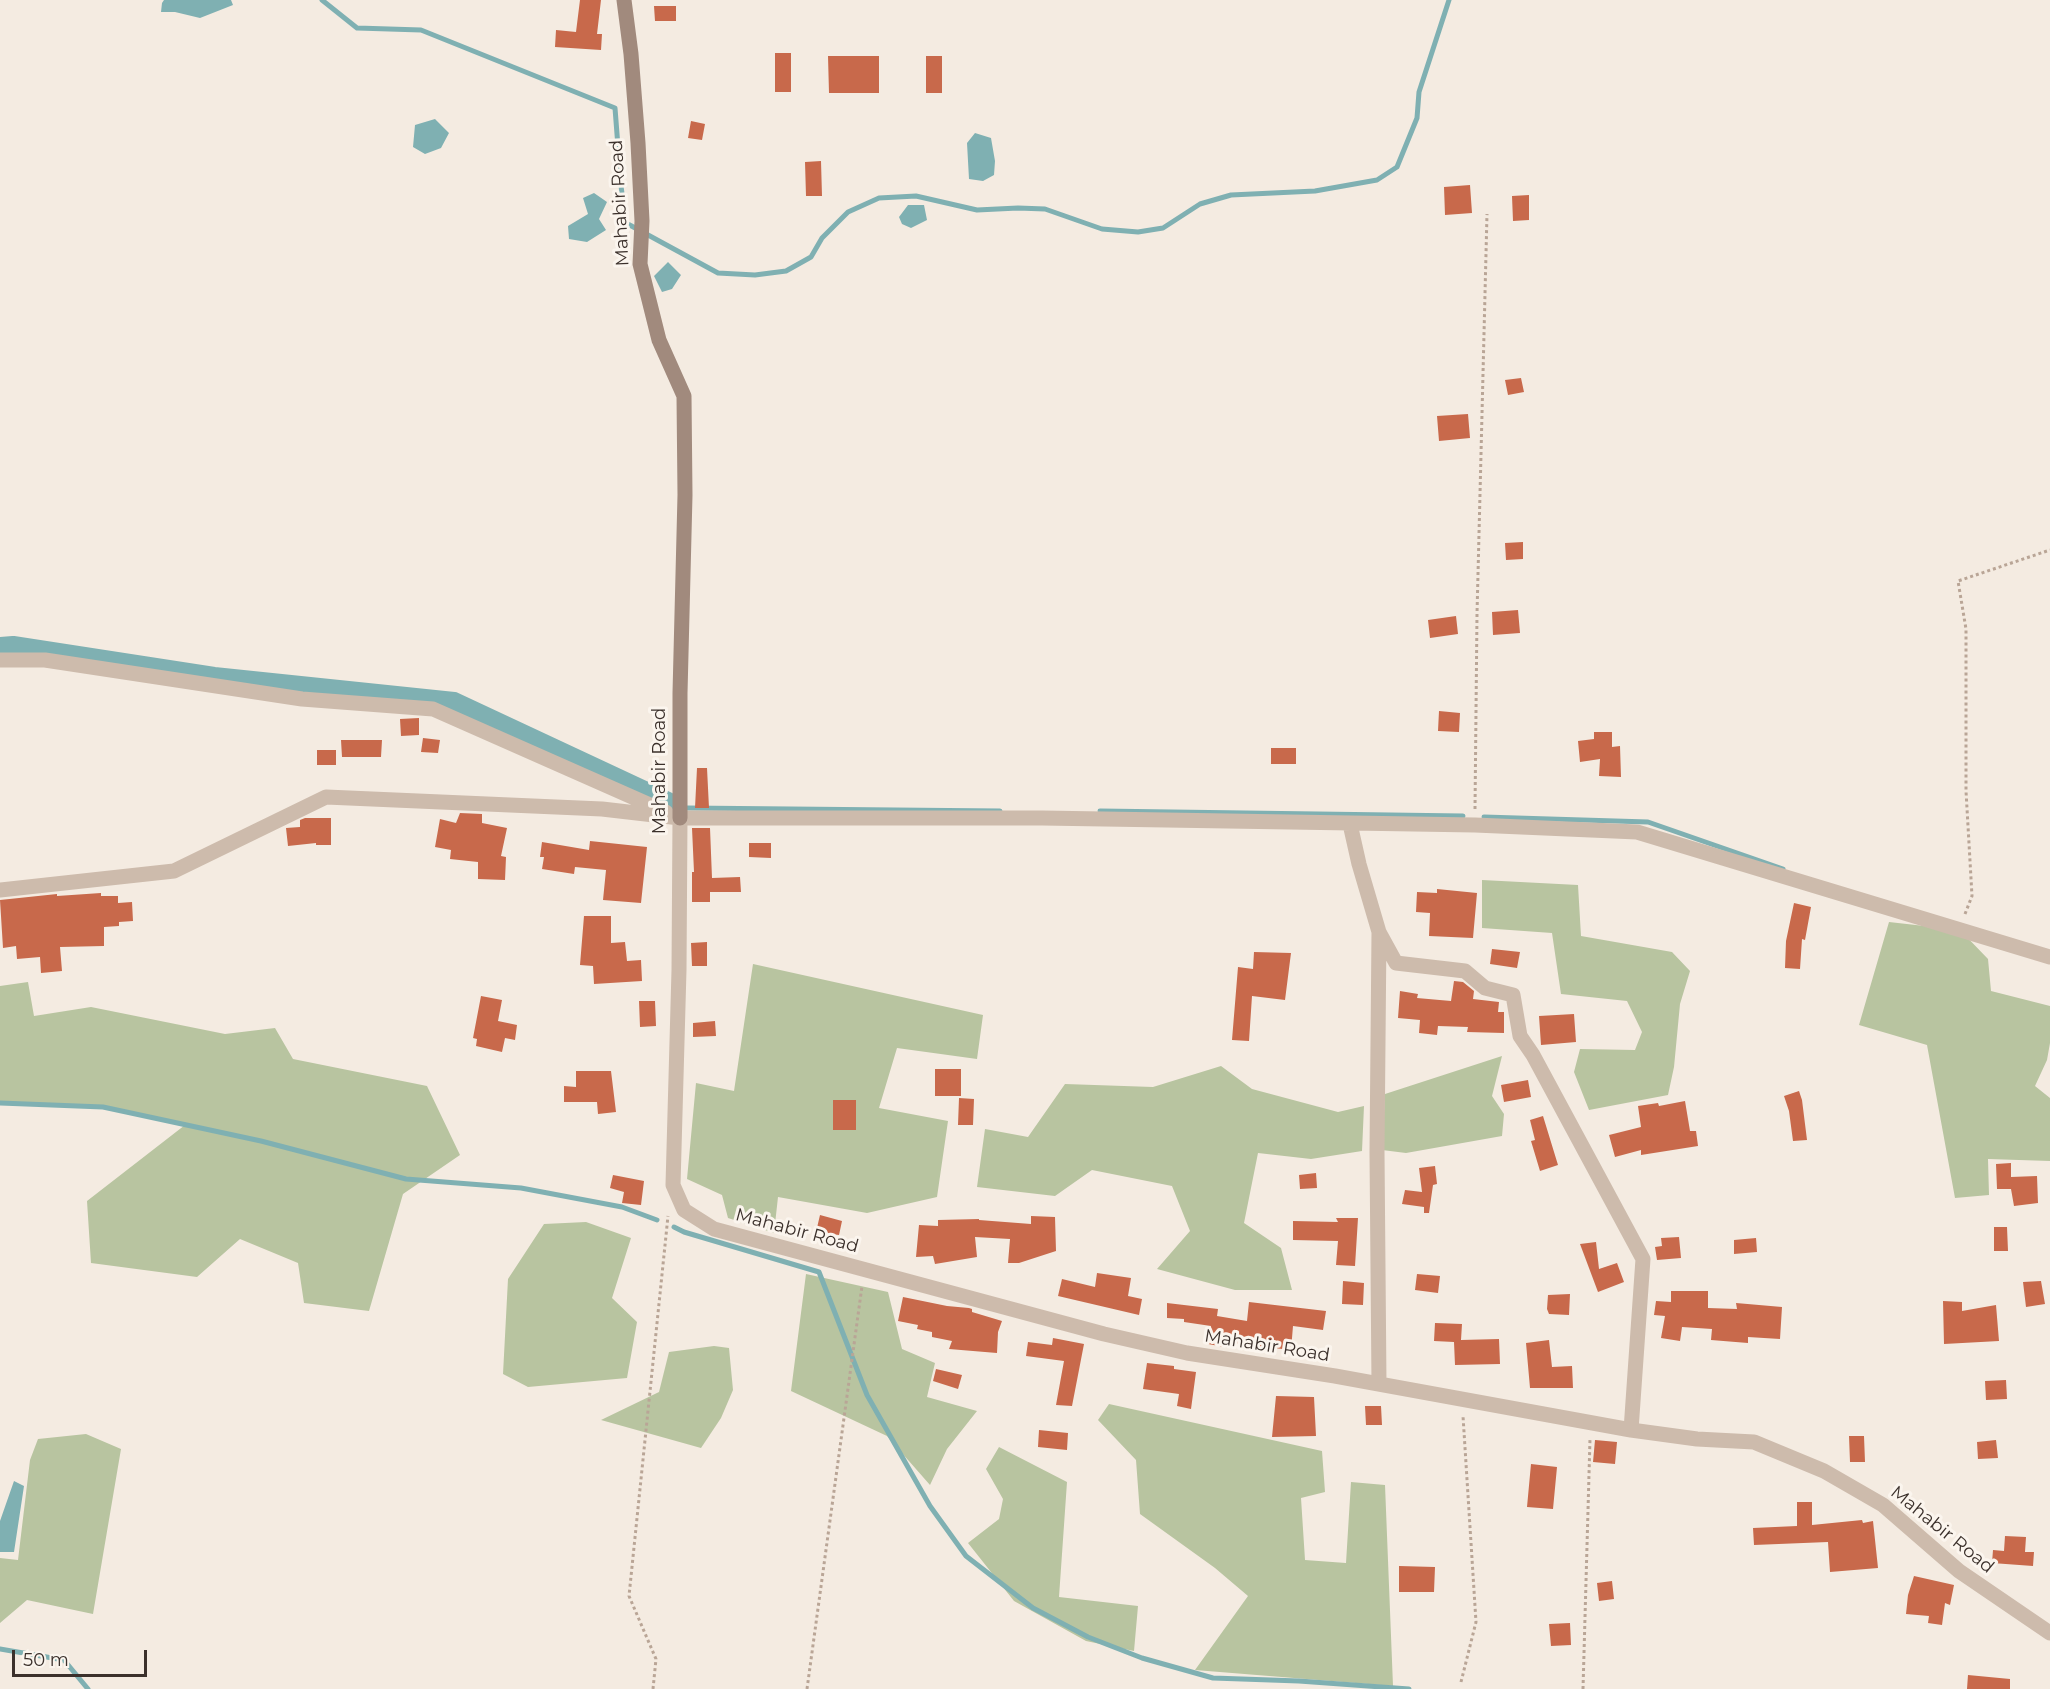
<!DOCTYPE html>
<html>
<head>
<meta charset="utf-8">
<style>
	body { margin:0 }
	#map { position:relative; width:2050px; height:1689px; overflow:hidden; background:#f4ebe1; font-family:Montserrat,sans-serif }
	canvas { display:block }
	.scale { position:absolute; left:12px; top:1650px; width:135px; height:27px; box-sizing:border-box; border:3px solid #3b302b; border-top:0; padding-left:8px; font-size:18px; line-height:21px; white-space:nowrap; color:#3b302b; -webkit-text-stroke:4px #fbf5ee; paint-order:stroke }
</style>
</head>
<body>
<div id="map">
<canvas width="2050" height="1689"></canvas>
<div class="scale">50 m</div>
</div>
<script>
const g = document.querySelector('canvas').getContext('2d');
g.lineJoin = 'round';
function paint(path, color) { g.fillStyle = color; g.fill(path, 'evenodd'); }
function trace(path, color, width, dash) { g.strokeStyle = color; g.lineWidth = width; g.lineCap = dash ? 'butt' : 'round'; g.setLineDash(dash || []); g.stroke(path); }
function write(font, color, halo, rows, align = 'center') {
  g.font = font + ' Montserrat,sans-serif'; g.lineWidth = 6; g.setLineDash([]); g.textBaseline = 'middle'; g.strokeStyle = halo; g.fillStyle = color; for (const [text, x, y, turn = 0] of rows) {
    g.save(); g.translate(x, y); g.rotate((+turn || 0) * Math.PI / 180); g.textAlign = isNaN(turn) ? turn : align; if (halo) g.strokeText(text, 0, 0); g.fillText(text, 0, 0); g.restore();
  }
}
const green = new Path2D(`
	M1482,880L1578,885L1581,936L1672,952L1690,971L1680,1004L1674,1067L1668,1095L1589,1110L1574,1072L1580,1049L1635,1050L1642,1032L1627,1001L1561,994L1552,933L1482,928Z
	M1889,922L1960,930L1988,959L1991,991L2050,1006V1043L2047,1060L2035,1086L2050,1098V1161L1988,1159L1989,1195L1955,1198L1927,1045L1859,1025Z
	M753,964L983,1015L977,1059L897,1048L879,1108L948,1121L937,1197L867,1213L778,1197L774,1233L728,1218L722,1195L687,1179L696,1083L734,1091Z
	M28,982L34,1016L91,1007L225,1034L275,1028L293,1059L427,1086L460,1155L403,1194L369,1311L304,1303L298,1263L240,1239L197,1277L91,1263L87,1201L185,1125L103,1107L0,1103V986Z
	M1502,1056L1492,1096L1504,1114L1502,1136L1406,1153L1382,1150L1385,1094Z
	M1221,1066L1252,1089L1338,1112L1364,1106L1362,1151L1311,1159L1258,1153L1244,1223L1281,1248L1292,1290H1235L1157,1269L1190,1231L1172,1186L1092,1170L1055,1196L977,1187L985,1129L1028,1137L1065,1084L1153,1087Z
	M586,1222L631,1238L612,1298L637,1322L627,1378L528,1387L503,1374L508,1279L544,1224Z
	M806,1274L888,1292L902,1349L935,1363L927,1397L977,1411L947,1449L930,1485L887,1436L791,1391Z
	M714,1346L729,1348L733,1390L721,1418L701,1448L601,1420L659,1392L669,1352Z
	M1109,1404L1322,1451L1325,1492L1301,1498L1305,1560L1346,1563L1351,1482L1385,1485L1393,1686L1195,1670L1248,1596L1215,1568L1140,1514L1136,1460L1098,1420Z
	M86,1434L121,1449L93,1614L27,1600L0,1623V1558L18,1560L30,1460L38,1439Z
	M999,1447L1067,1482L1059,1597L1138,1606L1134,1651L1086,1641L1014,1601L968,1543L999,1519L1003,1499L986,1469Z`);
const water = new Path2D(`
	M164,0H231L233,5L200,18L175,12H161L162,3Z
	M435,119L449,133L441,148L425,154L413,147L415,125Z
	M975,133L991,138L995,161L994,175L983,181L969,179L967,143Z
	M594,193L607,202L599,219L606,230L587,242L569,239L568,226L588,214L583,198Z
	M908,205H924L927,220L911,228L902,224L899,217Z
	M668,262L681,275L672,289L662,292L654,276Z
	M14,1481L24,1486L14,1552H0V1521Z`);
const stream = new Path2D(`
	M322,0L357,28L421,30L615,108L621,186L626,223L718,273L755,275L786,271L811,257L822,238L848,212L879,198L916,196L977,210L1018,208L1045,209L1102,229L1138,232L1163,228L1200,204L1231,195L1315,191L1377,180L1397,167L1417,118L1419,92L1449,0
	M687,808L1000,811
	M1100,811L1463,816
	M1484,817L1648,822L1783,869
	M0,1103L103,1107L261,1141L406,1179L521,1188L622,1207L657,1220
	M674,1227L684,1232L819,1272L867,1395L930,1506L966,1556L1033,1608L1088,1637L1142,1658L1213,1678L1299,1681L1409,1689
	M0,1649L64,1660L88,1689`);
const canal = new Path2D(`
	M0,647L13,646L214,677L454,702L668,802`);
const building = new Path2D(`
	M580,0H601L597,34H602L601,50L555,47L556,30L576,32Z
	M654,6H676V21H655Z
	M775,53H791V92H775Z
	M828,56H879V93H829Z
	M926,56H942V93H926Z
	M691,121L705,124L702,140L688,138Z
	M821,161L822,196H806L805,162Z
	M1470,185L1472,213L1445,215L1444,187Z
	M1529,195V220L1513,221L1512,196Z
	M1521,378L1524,392L1508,395L1505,380Z
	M1468,414L1470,438L1439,441L1437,416Z
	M1523,542V559L1506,560L1505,543Z
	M1518,610L1520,633L1493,635L1492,612Z
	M1456,616L1458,634L1430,638L1428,620Z
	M1439,711L1460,713L1459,732L1438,731Z
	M419,718V735L401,736L400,719Z
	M1594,732H1612V747L1620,746L1621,777L1599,776L1600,759L1580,762L1578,741L1594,739Z
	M423,738L440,740L438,753L421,752Z
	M341,740H382L381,757H342Z
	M1271,748H1296V764H1271Z
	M317,750H336V765H317Z
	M697,768H707L709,808H695Z
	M460,813L482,814V823L507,828L501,856L506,857L505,880L478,879V862L450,859L451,850L435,847L440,819L456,823Z
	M305,818H331V845H316V843L288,846L286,828L300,827V820Z
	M692,828H710L712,878L740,877L741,892H710V902H692V872H694Z
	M590,841L647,847L641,903L603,900L606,870L575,867L574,874L542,869L544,857H540L542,842L589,850Z
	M749,843H771V858L749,857Z
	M1437,889L1477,893L1473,938L1429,936L1430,913L1416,912L1417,892L1437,893Z
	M101,893V896H118V903L132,902L133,921L119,922V926L104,927V946L60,947L62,971L41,973L40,957L17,959L16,946L3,948L0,900L57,894V896Z
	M1794,903L1811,907L1805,940L1802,939L1800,969L1785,968L1786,941Z
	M584,916H611V943L625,942L627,961L641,960L642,981L594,984L593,966L580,965Z
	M707,942V966H692L691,943Z
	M1492,949L1520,952L1517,968L1490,964Z
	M1254,952L1291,953L1285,1000L1252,996L1249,1041L1232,1040L1238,967L1253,969Z
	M1454,981L1463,982L1474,991L1473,999L1499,1002L1498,1012H1504V1033L1467,1032L1468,1027L1438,1026L1437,1035L1419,1033L1420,1020L1398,1018L1400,991L1418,994L1417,998L1451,1001Z
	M481,996L502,1000L498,1021L517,1025L515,1040L505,1038L502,1052L476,1046L477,1039L473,1038Z
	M639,1001H655L656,1026L640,1027Z
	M1574,1014L1576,1042L1541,1045L1539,1016Z
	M715,1021L716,1036L693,1037V1023Z
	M935,1069H961V1096H935Z
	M576,1071H611L616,1112L598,1114L597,1102H564V1086L576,1087Z
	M1528,1080L1531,1097L1504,1102L1501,1085Z
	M1799,1091L1802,1100L1807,1140L1793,1141L1789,1111L1784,1096Z
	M959,1098L974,1099L973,1125H958Z
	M833,1100H856V1130H833Z
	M1685,1101L1690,1131H1696L1698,1146L1641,1155V1150L1615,1157L1609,1135L1641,1127L1638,1106L1658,1103L1659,1106Z
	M1543,1116L1558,1165L1540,1171L1531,1141L1535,1140L1530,1120Z
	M2011,1163V1177L2037,1176L2038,1203L2014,1206L2011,1189H1997L1996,1164Z
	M1435,1166L1437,1184L1433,1185L1429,1213H1424V1207L1402,1204L1405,1190L1422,1192L1419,1168Z
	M1316,1173L1317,1188L1300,1189L1299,1175Z
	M613,1175L644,1181L641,1205L622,1203L624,1192L610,1188Z
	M820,1215L842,1221L839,1235L816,1232Z
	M1031,1216L1055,1217L1056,1251L1019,1263H1008L1010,1239L975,1237L977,1257L935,1264L933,1256L916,1257L919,1225L938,1226V1220L979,1219V1220L1031,1224Z
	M1336,1218H1358L1355,1266L1336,1265L1338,1241L1293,1240V1221L1338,1222Z
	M1994,1227H2007L2008,1251H1994Z
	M1679,1237L1681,1258L1657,1260L1655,1247L1662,1246L1661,1238Z
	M1756,1238L1757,1252L1734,1254V1240Z
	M1596,1242L1599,1269L1617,1263L1624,1282L1598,1292L1580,1244Z
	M1097,1273L1131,1278L1128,1296L1142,1299L1139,1315L1058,1296L1062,1279L1095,1287Z
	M1417,1274L1440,1276L1438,1293L1415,1290Z
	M1343,1281L1364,1283L1363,1305L1342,1304Z
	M2041,1281L2045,1304L2026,1307L2023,1282Z
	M1671,1291H1708V1308L1737,1309L1736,1303L1782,1307L1780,1339L1748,1337V1343L1711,1340L1712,1329L1682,1327L1680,1341L1661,1338L1665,1316L1654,1315L1656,1301L1671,1302Z
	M1570,1294L1569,1315L1549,1314L1547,1309L1548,1295Z
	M903,1297L947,1306L969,1308L972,1309V1312L1002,1321L998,1332L997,1353L949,1349L952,1341L932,1337V1332L917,1329L918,1325L898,1321Z
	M1943,1301L1962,1302V1311L1996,1305L1999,1341L1944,1344Z
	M1249,1302L1326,1311L1323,1330L1293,1326L1291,1350L1231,1343L1230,1348L1208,1344L1211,1326L1184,1322V1319L1167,1318V1303L1218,1309L1217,1316L1247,1321Z
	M1435,1323L1462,1324L1461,1340L1499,1339L1500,1364L1455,1365L1454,1342L1434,1341Z
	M1053,1338L1084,1344L1072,1406L1056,1405L1064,1361L1026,1356L1028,1342L1052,1345Z
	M1549,1340L1552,1367L1572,1366L1573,1388H1530L1526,1343Z
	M1147,1363L1174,1366V1369L1196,1372L1191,1409L1177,1406L1179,1394L1143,1389Z
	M936,1369L962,1375L958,1389L933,1381Z
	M2006,1380L2007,1399L1986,1400L1985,1381Z
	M1276,1396L1314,1397L1316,1436L1272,1437Z
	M1365,1406H1381L1382,1425H1366Z
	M1039,1430L1068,1433L1067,1450L1038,1447Z
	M1849,1436H1864L1865,1462H1850Z
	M1595,1440L1617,1442L1615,1464L1593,1462Z
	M1996,1440L1998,1458L1978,1459L1977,1442Z
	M1531,1464L1557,1467L1553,1509L1527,1507Z
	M1797,1502H1812V1525L1862,1520L1863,1523L1873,1521L1878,1568L1830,1572L1828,1542L1754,1545L1753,1528L1797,1526Z
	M2005,1536L2026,1537L2025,1552H2034L2033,1566L1992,1563L1993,1550L2004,1551Z
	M1399,1566L1435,1567L1434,1592H1399Z
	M1914,1576L1954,1585L1950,1605L1945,1603L1942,1625L1928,1623L1929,1616L1906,1614L1908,1595Z
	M1612,1581L1614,1599L1599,1601L1597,1583Z
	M1570,1623L1571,1645L1551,1646L1549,1624Z
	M1968,1675L2010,1679V1689H1967Z`);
const path = new Path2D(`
	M1475,809L1477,614L1487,214
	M1965,914L1972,896L1966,791V629L1958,581L2050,550
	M1461,1682L1476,1622L1463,1416
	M653,1689L656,1659L629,1596L668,1216
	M807,1689L862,1286
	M1583,1689L1590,1439`);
const street = new Path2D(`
	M0,660H45L302,699L433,709L666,812
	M680,818L679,970L673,1185L684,1210L714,1229L1104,1334L1187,1353L1335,1376L1631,1430L1697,1439L1754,1442L1824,1471L1883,1505L1959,1571L2050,1633
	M1350,824L1359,864L1379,932L1377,1152L1379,1384
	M0,890L174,871L326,797L602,809L680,818H1042L1475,825L1637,832L2050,957
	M1379,932L1396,963L1465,971L1485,988L1513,995L1520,1036L1533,1055L1643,1259L1631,1430`);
const secondary = new Path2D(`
	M624,0L631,54L638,143L642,221L640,264L659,340L684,396L685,495L680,693V818`);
const streetNames = [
	["Mahabir Road",620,203,-93],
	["Mahabir Road",660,771,-90],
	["Mahabir Road",797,1231,15],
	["Mahabir Road",1267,1346,9],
	["Mahabir Road",1942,1530,39]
];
paint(green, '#b8c4a0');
paint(water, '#7fb0b2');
trace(stream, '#7fb0b2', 5);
trace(canal, '#7fb0b2', 20);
paint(building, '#c8694b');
trace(path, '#b9a596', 3, [3, 3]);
trace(street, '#cdbbac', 15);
trace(secondary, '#a18a7d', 15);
write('18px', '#3b302b', '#fbf5ee', streetNames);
</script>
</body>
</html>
